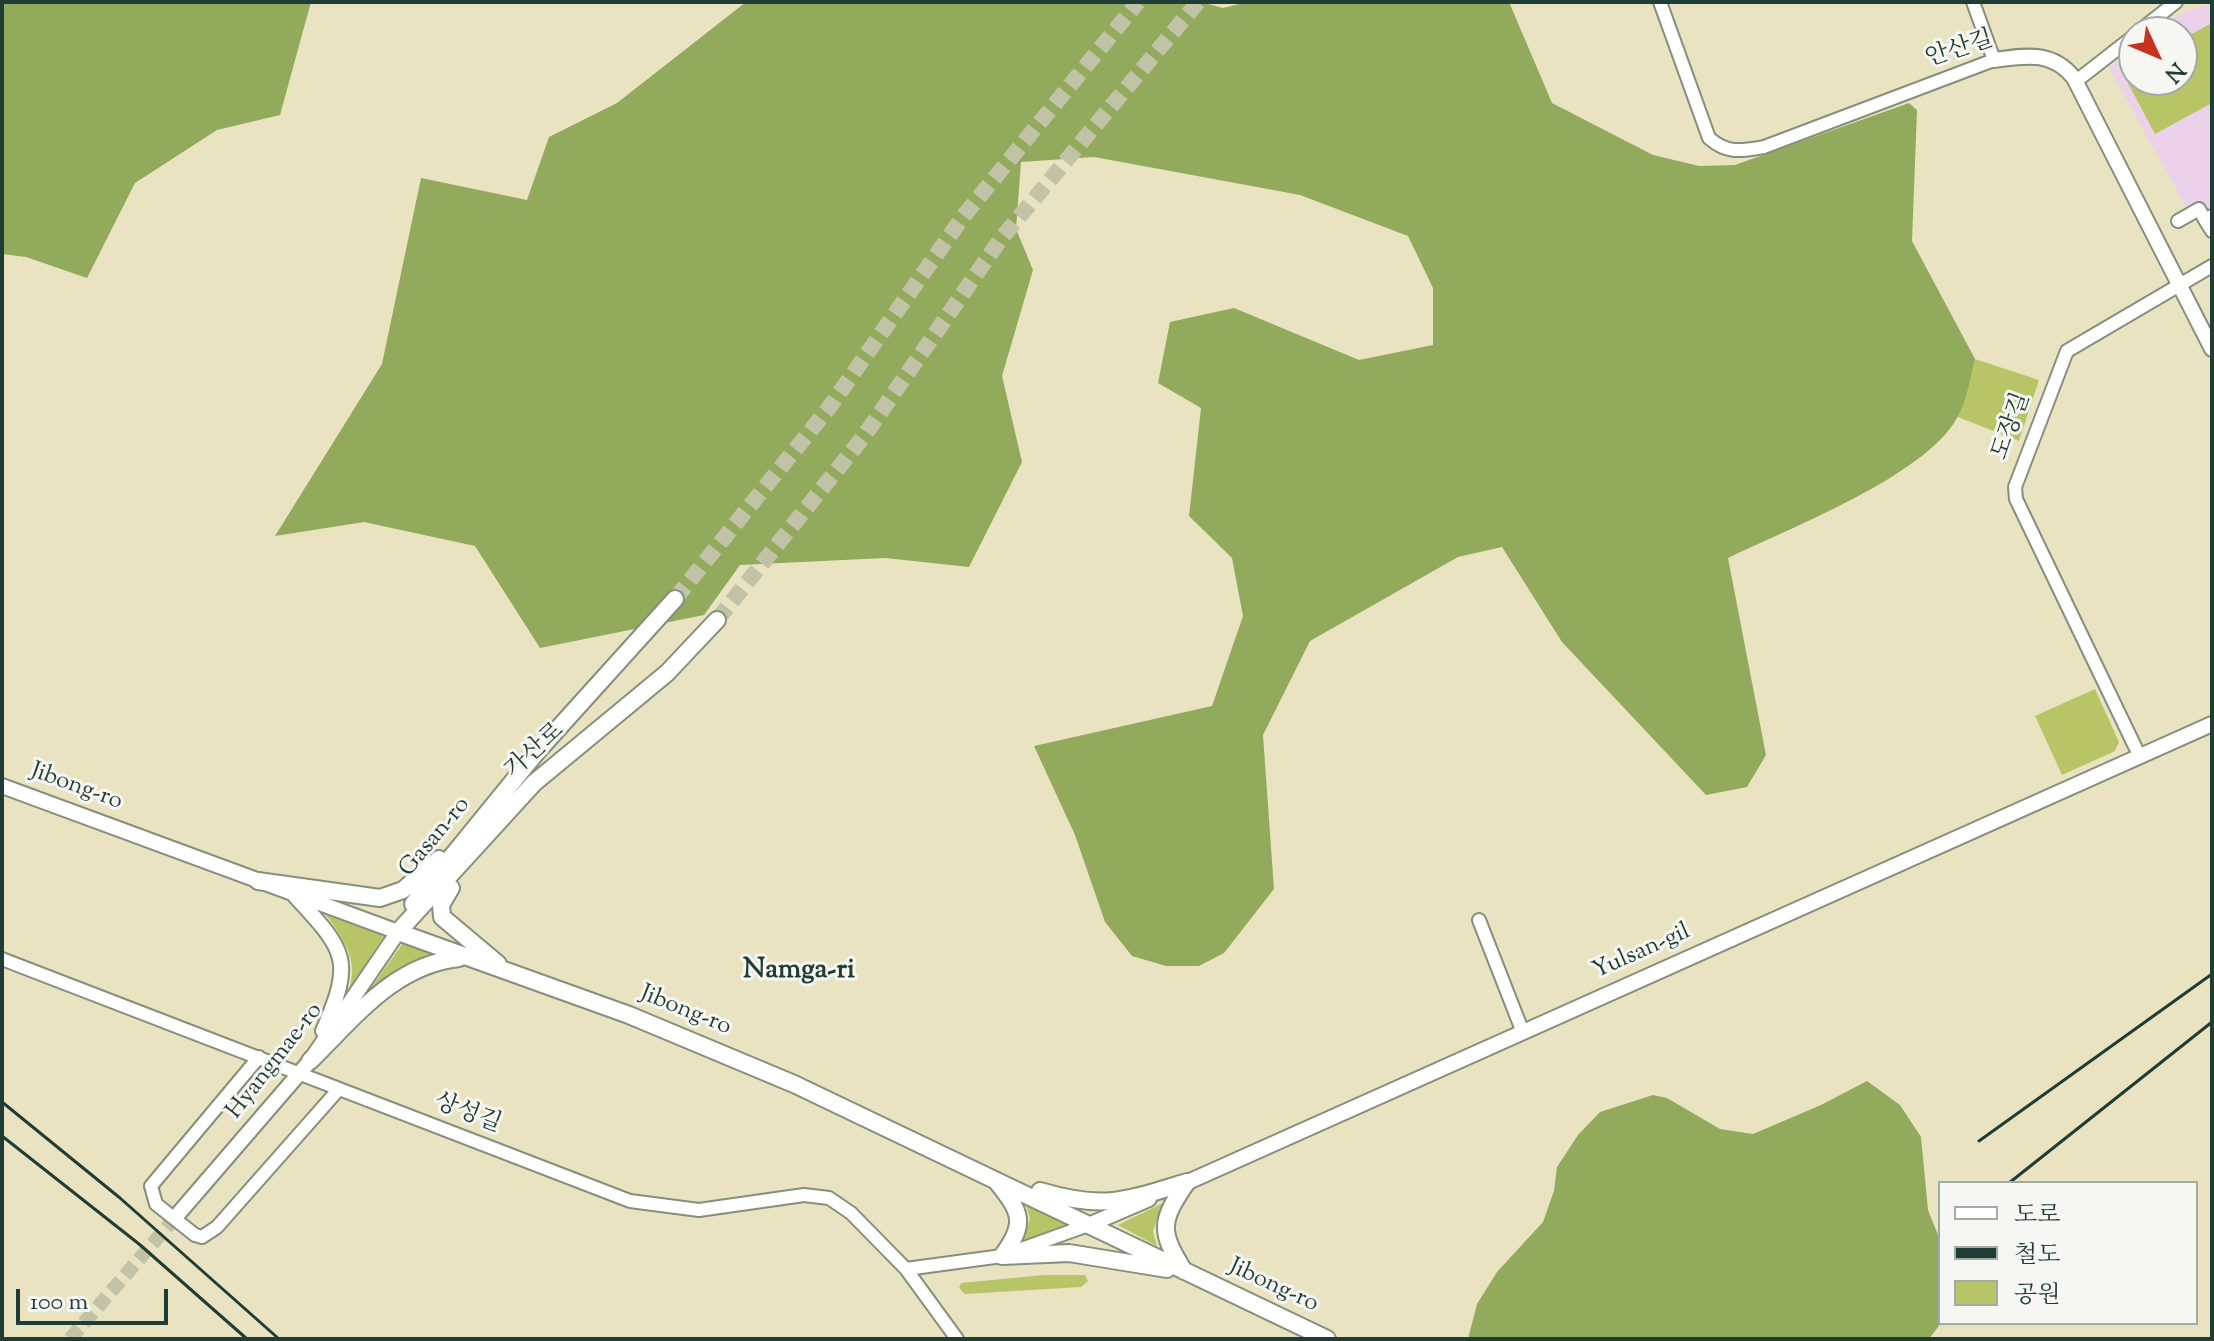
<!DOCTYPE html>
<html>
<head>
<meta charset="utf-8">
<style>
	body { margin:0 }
	#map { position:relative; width:2214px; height:1341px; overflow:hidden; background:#e9e3c2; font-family:"Sorts Mill Goudy","Noto Serif KR",serif }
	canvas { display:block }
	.frame { position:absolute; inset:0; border:4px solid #1f3d34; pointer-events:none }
	.legend { position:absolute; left:1938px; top:1181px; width:260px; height:144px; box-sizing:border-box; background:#f6f6f2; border:2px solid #a0aca6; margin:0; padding:10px 14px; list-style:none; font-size:24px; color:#1f3d34 }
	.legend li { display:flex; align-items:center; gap:16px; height:40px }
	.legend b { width:40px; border:2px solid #a0aca6 }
	.north { position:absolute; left:2118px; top:16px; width:80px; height:80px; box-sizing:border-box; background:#f6f6f2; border:2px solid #a0aca6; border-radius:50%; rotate:134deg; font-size:22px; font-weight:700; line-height:32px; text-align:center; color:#1f3d34 }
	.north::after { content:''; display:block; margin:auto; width:28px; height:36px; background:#c8321e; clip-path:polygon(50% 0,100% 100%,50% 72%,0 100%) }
	.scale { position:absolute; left:16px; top:1289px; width:152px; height:36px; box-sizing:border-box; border:4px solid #1f3d34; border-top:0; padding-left:10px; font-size:24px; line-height:28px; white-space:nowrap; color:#1f3d34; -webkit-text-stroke:6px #f6f6f2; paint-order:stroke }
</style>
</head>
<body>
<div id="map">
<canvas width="2214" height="1341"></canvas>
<div class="frame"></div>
<ul class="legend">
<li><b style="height:10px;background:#fff"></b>도로</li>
<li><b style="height:10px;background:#1f3d34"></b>철도</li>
<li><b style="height:22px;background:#b8c567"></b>공원</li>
</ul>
<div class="north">N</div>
<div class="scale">100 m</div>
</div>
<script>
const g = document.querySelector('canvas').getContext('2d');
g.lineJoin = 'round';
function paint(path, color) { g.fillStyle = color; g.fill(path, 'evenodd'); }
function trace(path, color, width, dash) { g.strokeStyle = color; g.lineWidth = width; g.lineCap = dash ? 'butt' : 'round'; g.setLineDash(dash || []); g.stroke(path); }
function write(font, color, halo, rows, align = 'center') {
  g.font = font + ' "Sorts Mill Goudy","Noto Serif KR",serif'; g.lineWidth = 6; g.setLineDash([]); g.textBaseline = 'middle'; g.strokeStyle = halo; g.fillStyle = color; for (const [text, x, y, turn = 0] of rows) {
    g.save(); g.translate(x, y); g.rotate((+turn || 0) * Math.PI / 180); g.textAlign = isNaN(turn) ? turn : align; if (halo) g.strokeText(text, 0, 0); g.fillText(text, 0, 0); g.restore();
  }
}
const built = new Path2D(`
	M2212,4V208L2208,211L2199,201L2186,207L2109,68L2134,45V80H2182V32H2150L2189,10Z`);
const green = new Path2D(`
	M2212,23V103L2155,134L2122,72L2134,65V80H2182V39Z
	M1975,359L2039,380L2019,441L1958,417Z
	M2095,689L2119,742L2115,751L2062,775L2035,716Z
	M326,915L384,936L349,989C359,961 343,937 326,915Z
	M403,943L432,953L392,973L366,995Z
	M1163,1203L1153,1231L1157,1246L1118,1225Z
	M1026,1204L1063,1222L1067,1224L1023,1241L1030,1219Z
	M1044,1275H1085L1088,1281L1081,1287L965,1294L959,1288L961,1283Z`);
const forest = new Path2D(`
	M2,2H311L280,115L217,130L135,183L87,278L26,257L2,254Z
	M746,2H1201L1223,8L1247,2H1509L1552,103L1653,155L1699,166L1735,165L1909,103L1917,110L1912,241L1975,359C1970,377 1967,402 1957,418C1925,476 1788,529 1728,558L1766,755L1747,787L1706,795L1562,642L1502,547L1458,557L1310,641L1263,735L1274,889L1224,953L1199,966H1166L1132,956L1105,922L1075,835L1034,746L1212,706L1243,616L1232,558L1189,516L1201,408L1158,383L1170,322L1234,308L1359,360L1433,345V288L1408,236L1300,195L1165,170L1094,157L1021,162L1016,229L1033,270L1002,376L1022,462L969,567L885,558L740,565L704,615L540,648L475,546L364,522L275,536L382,364L421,178L527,200L549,137L617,103Z
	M1867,1081L1900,1105L1921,1137L1928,1210L1940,1240L1941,1323L1929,1339H1468L1477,1304L1497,1272L1543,1222L1554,1191L1557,1167L1578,1135L1600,1112L1653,1095L1667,1098L1720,1129L1753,1134L1821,1105Z`);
const tertiaryTunnel = new Path2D(`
	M70,1339L179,1213`);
const secondaryTunnel = new Path2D(`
	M675,599L831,405L962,218L1138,2
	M717,620L864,436L1000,240L1198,2`);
const minor = new Path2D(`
	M1660,2L1709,138C1727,154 1741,151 1764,147L1994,60L1973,2
	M2138,32L2176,2
	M2075,82L2134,36
	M2212,216L2205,220L2212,231
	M2178,221L2199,209L2205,220
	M2140,757L2016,499L2015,487L2067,351L2212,266
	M1479,920L1522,1030
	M2,959L630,1201L699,1210L804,1195L829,1198L851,1213L906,1269L957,1339
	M259,1057L151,1186L156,1204L195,1235L202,1237L217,1227L339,1089
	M906,1269L1002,1256L1091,1224`);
const tertiary = new Path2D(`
	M1994,60C2025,56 2052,50 2074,78L2212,349
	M2,786L398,932L310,1061L179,1213
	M295,896C346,951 354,960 323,1031
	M1179,1186L2212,724
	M1091,1224L1149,1199`);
const secondary = new Path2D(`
	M258,881L380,898L403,890L439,859
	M451,888L441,905L442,917L498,964
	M413,904L536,753L675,599
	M398,932L629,1015L794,1084L1327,1339
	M398,932L534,783L667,673L717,620
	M310,1061C355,1017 394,965 459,958
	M997,1182C1021,1212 1027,1223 1002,1256
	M1040,1191C1104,1210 1125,1201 1187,1182
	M1002,1256L1069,1253L1167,1269
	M1184,1271C1159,1231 1160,1221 1187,1182`);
const rail = new Path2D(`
	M2,1102L120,1198L279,1339
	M2,1136L139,1244L247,1339
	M1979,1141L2212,974
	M2009,1183L2212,1022`);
const streetNames = [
	["안산길",1960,51,-18],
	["도장길",2013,427,-70],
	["가산로",536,752,-42],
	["Jibong-ro",76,788,20],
	["Gasan-ro",436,838,-50],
	["Yulsan-gil",1642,953,-24],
	["Jibong-ro",685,1012,22],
	["Hyangmae-ro",276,1062,-52],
	["상성길",467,1115,21],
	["Jibong-ro",1273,1287,25]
];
const quarterNames = [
	["Namga-ri",799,972]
];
paint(built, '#ecd1ea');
paint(green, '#b8c567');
paint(forest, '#92aa5c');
trace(tertiaryTunnel, '#c1c2a6', 14, [14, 7]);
trace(secondaryTunnel, '#c1c2a6', 16, [16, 8]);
trace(minor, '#84907b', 16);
trace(tertiary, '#84907b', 18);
trace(secondary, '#84907b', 20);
trace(minor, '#fff', 12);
trace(tertiary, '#fff', 14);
trace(secondary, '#fff', 16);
trace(rail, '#1f3d34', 3);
write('24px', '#1f3d34', '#f6f6f2', streetNames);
write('bold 28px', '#1f3d34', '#f6f6f2', quarterNames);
</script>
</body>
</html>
